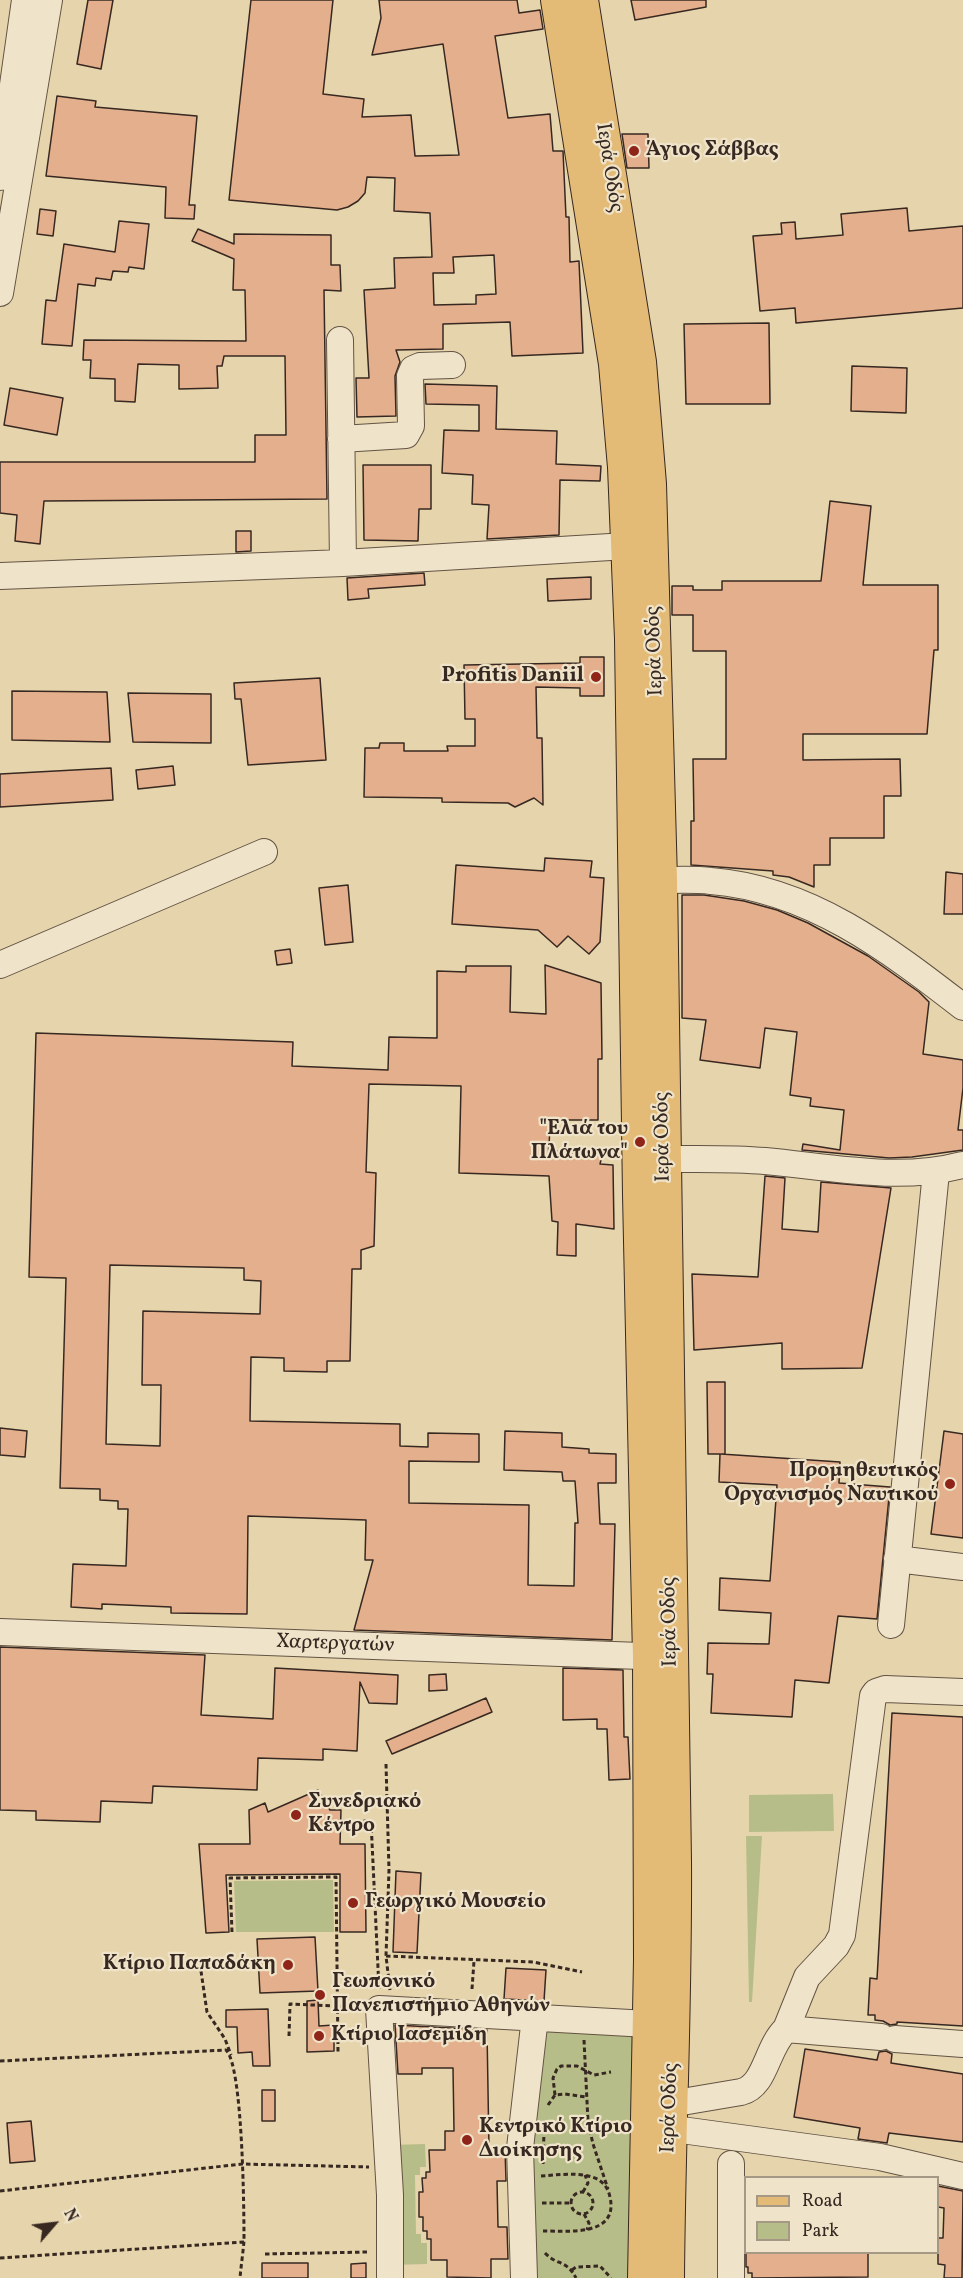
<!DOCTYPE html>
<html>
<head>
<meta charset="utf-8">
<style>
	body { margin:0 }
	#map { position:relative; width:963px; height:2278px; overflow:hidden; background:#e6d5ac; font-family:Vollkorn,serif }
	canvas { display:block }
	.legend { position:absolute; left:744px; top:2176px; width:195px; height:78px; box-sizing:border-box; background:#efe4c9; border:2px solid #a59986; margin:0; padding:8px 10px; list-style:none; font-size:18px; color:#372821 }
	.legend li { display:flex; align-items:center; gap:12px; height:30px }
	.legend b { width:30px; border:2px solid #a59986 }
	.north { position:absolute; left:24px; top:2194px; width:60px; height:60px; -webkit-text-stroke:4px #efe4c9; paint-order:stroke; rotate:62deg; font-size:16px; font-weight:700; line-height:24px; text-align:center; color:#372821 }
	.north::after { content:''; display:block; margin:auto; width:21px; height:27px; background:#372821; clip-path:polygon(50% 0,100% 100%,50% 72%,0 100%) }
</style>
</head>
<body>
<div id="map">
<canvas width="963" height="2278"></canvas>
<ul class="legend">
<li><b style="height:8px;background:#e3ba76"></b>Road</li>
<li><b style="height:16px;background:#b7bd88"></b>Park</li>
</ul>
<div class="north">N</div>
</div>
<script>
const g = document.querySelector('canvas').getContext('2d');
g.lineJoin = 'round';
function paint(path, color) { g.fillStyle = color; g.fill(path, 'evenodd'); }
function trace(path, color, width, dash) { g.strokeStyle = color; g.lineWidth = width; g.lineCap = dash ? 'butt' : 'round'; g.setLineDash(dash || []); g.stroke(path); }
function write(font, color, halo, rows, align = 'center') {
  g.font = font + ' Vollkorn,serif'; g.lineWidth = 4.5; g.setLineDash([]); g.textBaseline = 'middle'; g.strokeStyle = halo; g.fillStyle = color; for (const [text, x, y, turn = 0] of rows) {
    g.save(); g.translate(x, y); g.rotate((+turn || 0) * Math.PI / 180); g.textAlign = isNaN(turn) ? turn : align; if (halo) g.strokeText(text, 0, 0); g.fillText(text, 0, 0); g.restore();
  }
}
const green = new Path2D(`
	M833,1794L834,1831L749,1832V1795Z
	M746,1836H762L752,2002H749Z
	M333,1880L334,1932H236L234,1881Z
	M539,2025L638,2031L635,2278H529L525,2147Z
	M425,2144L426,2167H420V2175H415L416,2234H421V2243H427V2264L391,2265L389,2145Z`);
const building = new Path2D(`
	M88,0H113L101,69L77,64Z
	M251,0H333L323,94L364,99L362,117L411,115L415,156L459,155L443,44L372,55L381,18L379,0H517L519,13L540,10L543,29L495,36L508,118L550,114L553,151H563L566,217H569L570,262L579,261L583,353L512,356L510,322L443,324V349L396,350L400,362L395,376L396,416L357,417L356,378H369L364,290L395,288L394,258L432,257L430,213L394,211L395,178L367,177L365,193L358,201L348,207L337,210L229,200ZM494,255L496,294L476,295V304L434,305L433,273H454L453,257Z
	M631,0H706V7L635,20Z
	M57,96L96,101L95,107L197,116L189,205H195L194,219L165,218L166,187L46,176Z
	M622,134H648L649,168H627Z
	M907,208L909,231L963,226V308L796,323L795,308L760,311L753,236L782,234L781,223L795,222L796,239L843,235L841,214Z
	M40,209L56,211L53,236L37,234Z
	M119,221L149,224L144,269L129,267L128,272L113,271L111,280L96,278L95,286L78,284L72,346L42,344L46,300L56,301L64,244L115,252Z
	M198,229L234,244V234L331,235V265H340L341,291L324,290L327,499L44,501L40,544L15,541L17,515L0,513V462H255V435H286L285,356H224L222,366H217L218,388L179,389V365L138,364L135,402L115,401V379L90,378L91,360H83L84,340L246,341L245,290H233L234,259L192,241Z
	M769,323L770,404H686L684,324Z
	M852,366L907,368L906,413L851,411Z
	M425,384L497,386L496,429L557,431L556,464L601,466L600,481L560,480L559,535L487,539L489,505L472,504L473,475L442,473L444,430L479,431V405L426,404Z
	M10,388L63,398L57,435L4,425Z
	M363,465H431V509H419L418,541L364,540Z
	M830,501L871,506L863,585H938V650H934L927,734H803V760L900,759L901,796H884V838H830V865H814V887L789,877L773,875V871L691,865V821H694L693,759H726V651H693V615H672V586H693V590H722V581H821Z
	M236,531H251V551L236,552Z
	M424,573L425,585L368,589L369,598L348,600L347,578Z
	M591,577V599L548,601L547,579Z
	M580,657H604V696H580V688L536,687L537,738H542L543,805L534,798L515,807L508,803L442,802V798L364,797L365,748H379L380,743H404V751H448L447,746H475V719H465L464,665L580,663Z
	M320,678L326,760L248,765L241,699H235L234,683Z
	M12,691L107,692L110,742L12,740Z
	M128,693L211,694V743L133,742Z
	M173,766L175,785L138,789L136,770Z
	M111,768L113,800L0,807V774Z
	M545,858L592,861L590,877L604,878L600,942L589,954L568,936L557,947L538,930L452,924L456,865L544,871Z
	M946,872L963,874V914H944Z
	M348,885L353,942L325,945L319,888Z
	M682,895H704L744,901L777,910L808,923L868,956L919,992L929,1002L923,1054L963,1060V1088L958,1130H963V1150L912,1157L889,1158L802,1150L803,1144L840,1150L844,1110L810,1106L811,1098L790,1095L797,1032L765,1028L760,1068L700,1060L706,1020L682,1018Z
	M290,949L292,963L277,965L275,951Z
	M545,965L601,983L602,1059H598V1120H550L549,1150L602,1156L600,1164L613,1165L614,1229L576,1224V1256L557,1255L558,1222L552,1221L549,1176L459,1173L461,1086L369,1084L366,1172L376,1173L374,1246L361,1250V1269H352L350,1361H327V1372L284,1371V1358L251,1357L250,1421L400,1424V1446L428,1447V1433L479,1434V1462L409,1461V1503L529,1505L528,1585L574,1586L575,1523H578L575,1481H563L562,1472L504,1470L505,1431L562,1433V1447L589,1449V1453L616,1454V1483H598L600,1524H615L612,1640L354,1630L373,1560H365L366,1520L248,1516L247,1614L171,1613V1607L102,1604V1609L71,1607L73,1564L126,1566L128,1509H118V1501L100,1500V1489L60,1488L66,1278L29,1277L36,1033L293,1042L292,1066L388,1070L389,1037L437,1038V971L466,972V966H511L510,1012L546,1014ZM110,1265L244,1268V1280L261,1281L260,1314L143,1311L142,1385H161L160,1446L106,1444Z
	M765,1176L785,1178L782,1229L818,1232L821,1182L891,1188L862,1368L782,1369V1343L694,1350L692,1274L758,1277Z
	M707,1382H725V1454H721L840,1462L839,1483L890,1487L877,1619L838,1616L829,1683L795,1680L792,1717L711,1713L713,1674H707L708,1643L769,1644L771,1613L719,1610L720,1578L770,1581L777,1485L719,1482L720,1454H708Z
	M0,1428L27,1431L25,1457L0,1455Z
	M944,1431L963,1434V1538L931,1534Z
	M0,1647L205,1655L201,1715L273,1719L275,1668L398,1675L397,1704L369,1703L360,1682L357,1751L323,1749V1760L258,1758L257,1790L153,1786L152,1803L101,1801L100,1822L36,1820V1811L0,1810Z
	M563,1668L623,1670L624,1737H628L630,1779L609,1780L607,1729H597V1719L563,1720Z
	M446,1674L447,1690L429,1691V1675Z
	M486,1698L492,1712L392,1754L386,1741Z
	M892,1713L963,1717V2026L897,2022V2024L890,2025L883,2021L875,2020V2015H868L870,1978L877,1979Z
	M318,1790L330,1810H341L340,1844H365L366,1932H340V1874L226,1875L229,1932L206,1933L199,1844H250L249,1810L265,1803L268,1812Z
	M396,1871L421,1873L417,1953L393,1952Z
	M315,1937L318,1991L260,1993L257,1939Z
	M506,1968L546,1970L544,2001L504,1999Z
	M318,2000L319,2026L334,2025V2051L307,2052V2001Z
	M268,2009L270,2066H253L252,2052L238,2053L237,2027H226V2010Z
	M395,2025L487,2030L489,2149H505L506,2181H497L498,2227H507L508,2259H491V2278L447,2277V2260H431V2239H427V2231H423V2217H419V2192H423L422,2178H426V2172H430L429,2150H445V2131H454L453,2068H422V2074H398Z
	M805,2049L877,2060L879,2052L886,2051L892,2054L891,2063L963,2074V2142L889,2133L887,2143L858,2139L860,2128L794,2117Z
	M262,2090H275V2121H262Z
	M31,2121L35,2161L10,2163L7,2123Z
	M938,2186L963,2191L962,2278H944L945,2265L938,2264V2238H943L944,2208L938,2207Z
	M746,2253H868V2277L752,2278V2273H748V2267H746Z
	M262,2263H308V2278H262Z
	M366,2263V2278H351V2264Z`);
const path = new Path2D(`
	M386,1764L389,1870L386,1956L390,1990
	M341,1821H371L379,1989
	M232,1932L230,1878L336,1877L338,2052
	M386,1956L533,1962L582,1972
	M201,1971L207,2012L225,2039L231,2055
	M472,1989L474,1961
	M289,2036L290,2004L359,2007
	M584,2040L588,2122L593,2144L608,2189
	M0,2061L226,2050C243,2066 244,2212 244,2241C243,2253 241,2266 240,2278
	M555,2095L553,2078L557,2069L561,2066H577L594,2075L611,2072
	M548,2105L555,2095L565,2094L586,2097
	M543,2164L544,2132
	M541,2176C557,2175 577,2172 592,2177C602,2180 608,2187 610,2197C619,2237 567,2231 543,2231
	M0,2191L242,2164L369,2167
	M571 2203a11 11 0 1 1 22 0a11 11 0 1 1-22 0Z
	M583,2192L588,2183L585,2175
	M542,2203H571
	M584,2214L589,2223L587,2230
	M545,2253C557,2266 566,2259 576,2278
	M265,2254L368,2252
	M0,2258L244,2242
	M572,2270L576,2267L600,2266L611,2278`);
const minor = new Path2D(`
	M0,177L25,0
	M0,293L49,0
	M340,340L343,563
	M341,439L406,435L411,426L410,376L413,369L420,366L452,365
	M0,576L343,563L627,546
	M661,880C677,880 695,879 711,881C810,889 888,949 963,1007
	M0,965L264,852
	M664,1159C698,1159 732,1158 765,1161C830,1167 898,1182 962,1165
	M897,1559L963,1567
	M891,1625L936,1172
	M0,1632L667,1657
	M786,2029L807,1977L836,1946L842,1935L873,1696L876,1692L885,1689L963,1692
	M895,2039L963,2044
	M670,2104L741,2092C766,2086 766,2048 786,2029L881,2037
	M652,2126L880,2157L963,2176
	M731,2164V2278
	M390,2278V2195L379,2009L648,2024
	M524,2278L520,2148L535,2017`);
const major = new Path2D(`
	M557,0L615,364L624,467L631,639L639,1195L649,1657L650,1959L644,2278
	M582,0L640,362L650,484L661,880L675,1862C676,2001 669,2139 668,2278`);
const markers = [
	[634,151,6,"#8f2418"],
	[596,677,6,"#8f2418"],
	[640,1142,6,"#8f2418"],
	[950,1484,6,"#8f2418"],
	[296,1815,6,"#8f2418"],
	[353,1903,6,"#8f2418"],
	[288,1965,6,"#8f2418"],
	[320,1995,6,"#8f2418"],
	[319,2036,6,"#8f2418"],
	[467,2140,6,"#8f2418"]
];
const poiNames = [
	["Άγιος Σάββας",646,151],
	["Profitis Daniil",584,677,"right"],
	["\"Ελιά του",628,1130,"right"],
	["Πλάτωνα\"",628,1154,"right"],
	["Προμηθευτικός",938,1472,"right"],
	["Οργανισμός Ναυτικού",938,1496,"right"],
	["Συνεδριακό",308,1803],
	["Κέντρο",308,1827],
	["Γεωργικό Μουσείο",365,1903],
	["Κτίριο Παπαδάκη",276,1965,"right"],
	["Γεωπονικό",332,1983],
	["Πανεπιστήμιο Αθηνών",332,2007],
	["Κτίριο Ιασεμίδη",331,2036],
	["Κεντρικό Κτίριο",479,2128],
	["Διοίκησης",479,2152]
];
const streetNames = [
	["Ιερά Οδός",608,168,81],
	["Ιερά Οδός",656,651,-92],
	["Ιερά Οδός",664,1137,-91],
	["Ιερά Οδός",671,1622,-91],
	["Χαρτεργατών",335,1645,2],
	["Ιερά Οδός",671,2108,-88]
];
paint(green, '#b7bd88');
paint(building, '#e3af8c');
trace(building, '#372821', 1.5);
trace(minor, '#635344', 28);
trace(major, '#372821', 34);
trace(path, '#372821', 3, [4.5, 3]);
trace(minor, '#efe4c9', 26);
trace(major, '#e3ba76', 32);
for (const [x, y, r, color] of markers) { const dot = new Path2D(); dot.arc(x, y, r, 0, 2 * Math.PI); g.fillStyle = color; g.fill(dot); trace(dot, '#efe4c9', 2); }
write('bold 21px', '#372821', '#efe4c9', poiNames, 'left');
write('21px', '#372821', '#efe4c9', streetNames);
</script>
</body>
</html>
